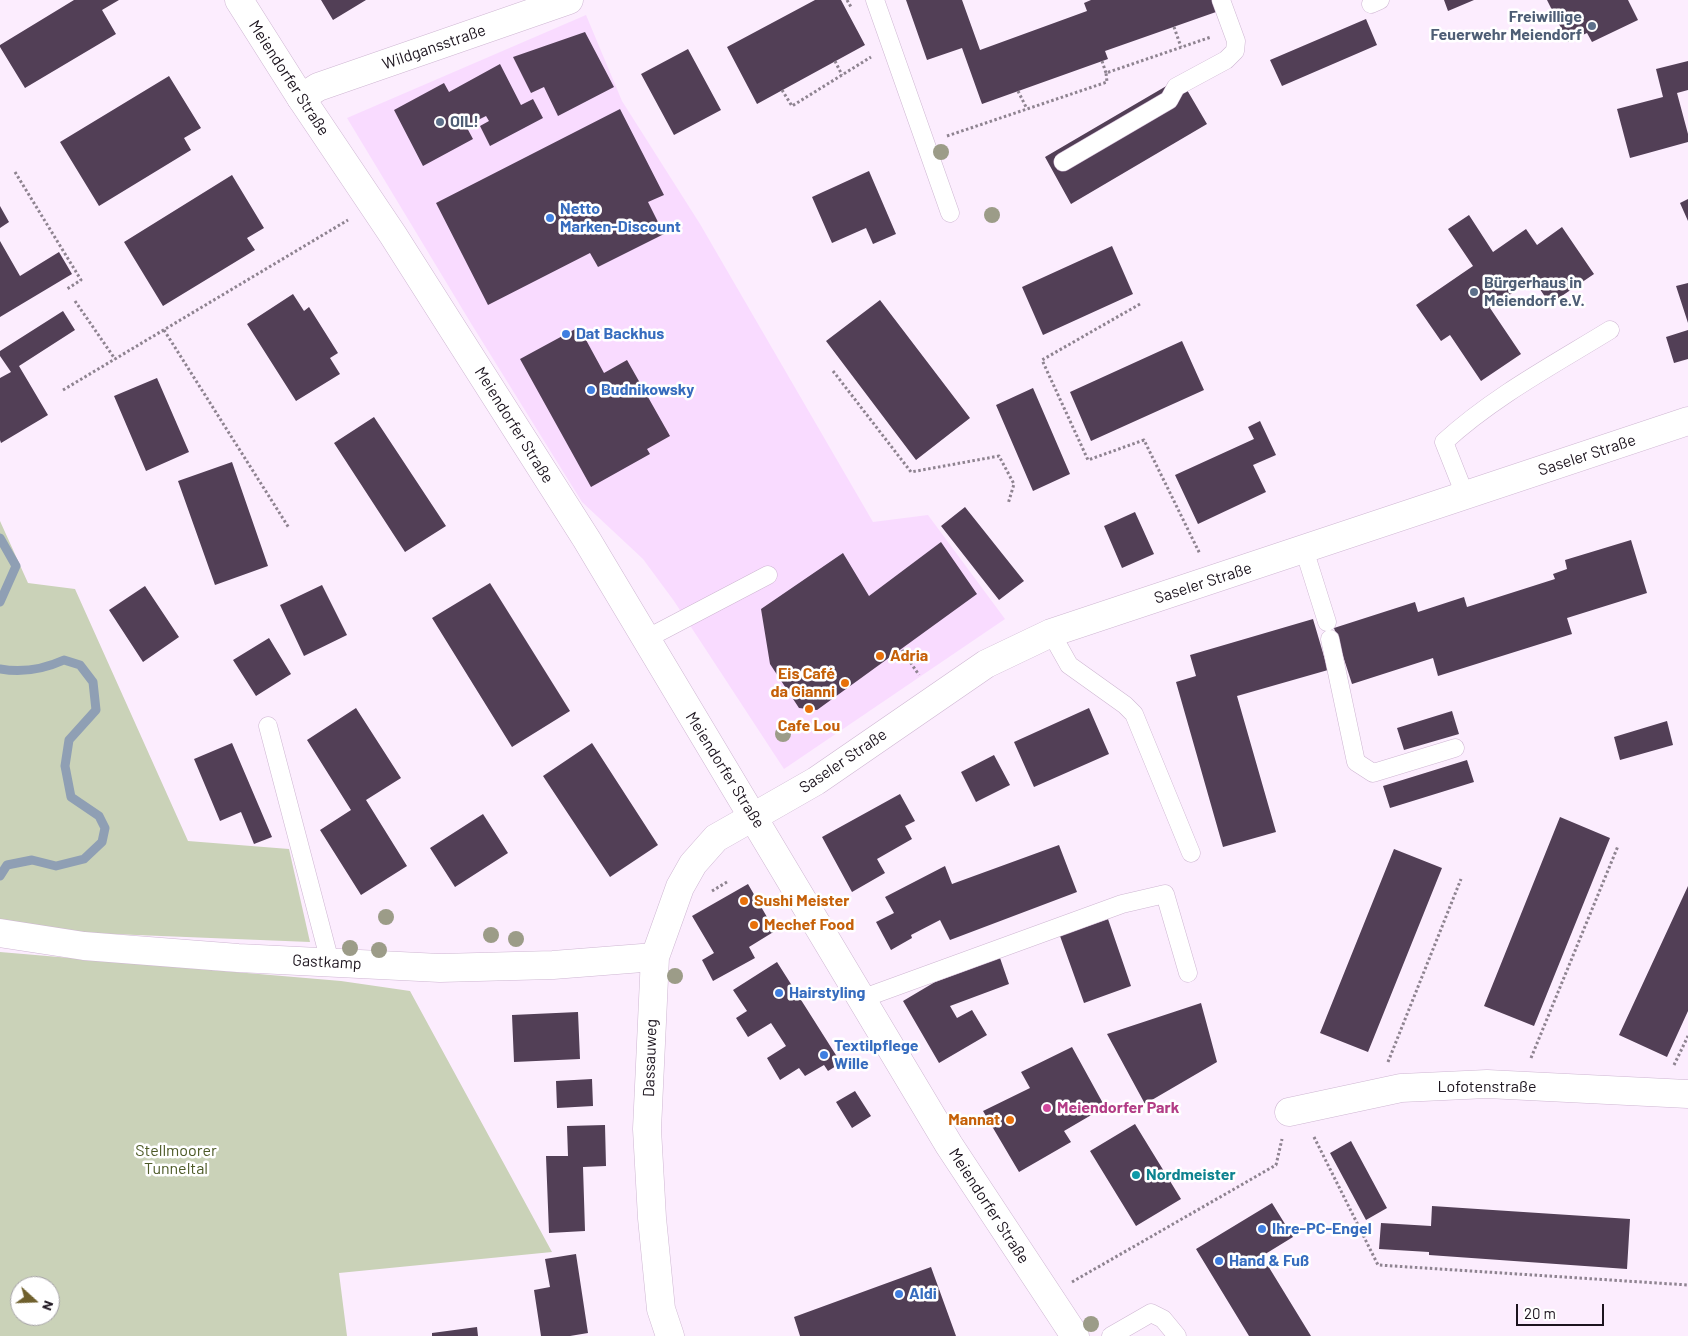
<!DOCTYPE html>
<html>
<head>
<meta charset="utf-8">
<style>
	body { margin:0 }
	#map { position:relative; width:1688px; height:1336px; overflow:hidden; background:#fcedfe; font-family:Barlow,sans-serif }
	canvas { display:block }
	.north { position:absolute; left:10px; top:1276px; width:50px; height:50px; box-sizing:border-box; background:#fff; border:1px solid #a4a1a5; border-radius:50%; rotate:110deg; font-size:14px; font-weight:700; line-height:20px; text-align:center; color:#1c141e }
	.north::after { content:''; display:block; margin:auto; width:18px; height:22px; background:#6f602d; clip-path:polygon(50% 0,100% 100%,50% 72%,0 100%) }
	.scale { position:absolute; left:1516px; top:1304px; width:88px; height:22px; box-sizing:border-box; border:2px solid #1c141e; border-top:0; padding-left:6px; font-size:15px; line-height:18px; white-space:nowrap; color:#1c141e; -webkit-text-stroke:4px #fff; paint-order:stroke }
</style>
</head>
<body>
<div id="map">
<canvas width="1688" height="1336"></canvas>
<div class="north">N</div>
<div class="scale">20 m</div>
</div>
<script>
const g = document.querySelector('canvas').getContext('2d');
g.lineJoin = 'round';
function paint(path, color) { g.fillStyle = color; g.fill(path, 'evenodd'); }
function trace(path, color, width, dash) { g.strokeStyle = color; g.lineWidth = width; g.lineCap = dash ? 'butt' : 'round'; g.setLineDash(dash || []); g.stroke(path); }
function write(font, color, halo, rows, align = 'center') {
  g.font = font + ' Barlow,sans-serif'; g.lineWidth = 5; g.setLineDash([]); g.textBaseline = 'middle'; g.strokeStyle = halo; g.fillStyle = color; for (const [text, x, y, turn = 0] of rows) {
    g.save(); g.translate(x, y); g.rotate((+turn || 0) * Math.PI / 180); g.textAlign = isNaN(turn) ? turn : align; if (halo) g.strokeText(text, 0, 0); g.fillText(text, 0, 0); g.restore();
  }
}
const built = new Path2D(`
	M586,15L622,101L700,224L873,522L928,515L1005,619L784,769L674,601L643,559L582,502L472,325L347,118Z`);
const green = new Path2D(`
	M0,521L28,583L75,589L188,841L289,849L310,942L87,933L0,922Z
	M0,952L341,981L410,991L552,1252L339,1273L347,1336H0ZM20,1286H50V1316H20Z`);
const stream = new Path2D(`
	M0,538L16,566L0,602
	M0,669C22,673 44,669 64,660L80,665L93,682L96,710L69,740L65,766L71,797L99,816L105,828L102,842L84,859L56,866L32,860L7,865L0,876`);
const building = new Path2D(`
	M74,0H119L102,10L116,34L25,88L0,47V45Z
	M321,0H366L333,20Z
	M815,0H841L865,45L757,104L727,47Z
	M906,0H962L980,50L1087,11L1084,3L1091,0H1212L1216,12L1105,51L1108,59L982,104L962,48L927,60Z
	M1444,0H1474L1448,11Z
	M1547,0H1628L1638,20L1592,42L1587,33L1568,42Z
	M1366,19L1377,45L1282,86L1270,60Z
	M585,32L614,87L558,116L544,87L531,93L513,57Z
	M688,49L721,110L674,135L641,74Z
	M1688,61V90L1677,93L1688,134V142L1630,158L1617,109L1663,97L1656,69Z
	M500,64L521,105L533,99L543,118L490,146L480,126L489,121L486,116L466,126L473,139L423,166L394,110L444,83L449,92Z
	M169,76L201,128L184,138L191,150L99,206L60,142Z
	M1180,78L1207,124L1071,204L1045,157Z
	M620,109L664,195L648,202L664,234L598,267L590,253L488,305L436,203Z
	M869,171L896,234L873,244L866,228L832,243L812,197Z
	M232,175L264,228L247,238L255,250L163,306L124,242Z
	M1688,199V221L1680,203Z
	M0,206L9,222L0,228Z
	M1469,215L1493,252L1526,229L1537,245L1562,227L1594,274L1550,304L1533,279L1490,308L1521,354L1481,381L1450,335L1441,341L1416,305L1473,266L1448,229Z
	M0,241L20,276L59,252L72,274L0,317Z
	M1112,246L1133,294L1043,335L1022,287Z
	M1688,283V323L1676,286Z
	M293,294L304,311L309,307L338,353L330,358L340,374L296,401L247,324Z
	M880,300L970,418L916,460L826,341Z
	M63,311L75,330L19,366L48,415L1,443L0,440V378L11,372L0,356V351Z
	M579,327L604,373L627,360L670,436L647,449L650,454L591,487L520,359Z
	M1688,330V359L1674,363L1666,337Z
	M1182,341L1204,390L1091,441L1070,392Z
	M157,378L189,452L146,471L114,396Z
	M1033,388L1070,474L1033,491L996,405Z
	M374,417L446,526L405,552L334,443Z
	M1260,421L1276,455L1253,465L1266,492L1198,524L1175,475L1254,439L1248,427Z
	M232,462L268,566L215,585L178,481Z
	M965,507L1024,581L999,600L941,526Z
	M1135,512L1154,554L1122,568L1104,526Z
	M1631,540L1647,593L1567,618L1572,634L1438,676L1433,658L1352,684L1334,628L1415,602L1418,612L1464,597L1467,607L1555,579L1553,574L1567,569L1565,560Z
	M941,542L977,594L817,710L799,708L770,664L761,609L843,553L869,596Z
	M490,583L570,711L512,747L432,618Z
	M322,585L347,635L304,656L280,605Z
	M145,586L179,637L143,662L109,610Z
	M1313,619L1328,670L1237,696L1276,832L1223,847L1176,682L1196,676L1190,655Z
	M269,638L291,674L256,696L233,660Z
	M356,708L401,778L366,800L407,866L361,895L320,830L351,810L307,740Z
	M1089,708L1109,754L1034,787L1014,742Z
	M1452,711L1459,734L1404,750L1397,728Z
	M1667,721L1673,745L1620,760L1614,737Z
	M232,743L272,837L254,844L241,812L220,821L194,759Z
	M592,743L658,845L610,877L543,776Z
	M994,755L1010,785L976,802L961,772Z
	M1467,760L1474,782L1390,808L1383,786Z
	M900,794L915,821L905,826L912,839L877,859L885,873L852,892L822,837Z
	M483,814L508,853L455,887L430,848Z
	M1560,817L1610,838L1534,1026L1484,1006Z
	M1059,845L1077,892L950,940L940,920L911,935L912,938L891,950L876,922L894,913L885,897L945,866L952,884Z
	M1394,849L1442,868L1368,1052L1320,1033Z
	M748,884L775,931L749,947L755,958L713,981L702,960L714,953L692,916Z
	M1688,886V1011L1667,1057L1619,1035Z
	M1108,919L1131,986L1084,1003L1060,936Z
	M1000,958L1009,984L950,1006L957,1018L972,1010L987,1035L939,1063L903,1001L935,982Z
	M777,962L841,1063L828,1071L824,1065L805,1076L799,1068L780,1080L767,1058L786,1046L771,1023L748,1037L736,1018L747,1011L733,990Z
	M1201,1003L1217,1062L1145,1104L1107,1034Z
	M578,1012L580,1059L514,1062L512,1015Z
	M1072,1047L1105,1107L1064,1131L1071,1142L1019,1172L983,1111L1030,1088L1021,1072Z
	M592,1079L593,1106L557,1108L556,1081Z
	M855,1091L871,1116L852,1128L836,1102Z
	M1135,1124L1181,1199L1136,1226L1090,1151Z
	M605,1125L606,1166L583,1167L585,1231L549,1233L546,1156H568L567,1126Z
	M1351,1141L1387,1208L1366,1220L1330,1153Z
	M1272,1203L1293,1237L1262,1256L1311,1336H1249L1196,1249Z
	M1432,1206L1630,1219L1627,1269L1429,1255V1252L1379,1249L1381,1223L1431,1226Z
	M576,1254L588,1333L570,1336H541L534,1290L550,1287L545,1259Z
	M931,1267L956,1336H800L794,1317Z
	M477,1327L478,1336H432V1333Z`);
const path = new Path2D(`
	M847,0L851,7
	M1174,27L1181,47
	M835,61L842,75
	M1102,61L1106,73
	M782,90L792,106L871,57
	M1018,91L1027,109
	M947,136L1107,82L1106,73L1211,37
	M15,172L81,280L67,289
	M75,301L115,359
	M1140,304L1042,360L1088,460L1144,440L1200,554
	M164,330L289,528
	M833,371L911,472L999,456L1014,484L1008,504
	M63,390L348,220
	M902,650L919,675
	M712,891L727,882
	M1531,1058L1618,846
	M1388,1062L1461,879
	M1674,1065L1688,1036
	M1314,1137L1378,1265L1688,1285
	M1072,1282L1276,1165L1282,1139`);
const service = new Path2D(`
	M875,0L950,213
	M1371,4L1380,0
	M1063,162L1169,100L1176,87L1226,60L1235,51L1236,41L1221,0
	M1465,495L1444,442C1493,397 1553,365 1610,330
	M1304,549L1327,622
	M1051,633L1069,665L1125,705L1134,714L1191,853
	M646,639L768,575
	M1330,639L1356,762L1373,773L1455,748
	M268,726L330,962
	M861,999L1122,904L1165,894L1188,973
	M1111,1336L1151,1313L1163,1319L1177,1336`);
const minor = new Path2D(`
	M301,98L318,87L569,0
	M0,933L84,946L238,958L440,968L553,965L655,957
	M1289,1112L1401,1088L1487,1084L1688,1094
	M670,1336L661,1309L652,1218L647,1129L655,957L680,887L693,864L716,838L753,817`);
const tertiary = new Path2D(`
	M753,817L816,781L986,664L1051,633L1688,421`);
const primary = new Path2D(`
	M239,0L301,98L393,235L587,540L949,1145L1075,1336`);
const trees = [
	[941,152],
	[992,215],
	[783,734],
	[386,917],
	[491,935],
	[516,939],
	[350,948],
	[379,950],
	[675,976],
	[1091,1324]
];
const markers = [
	[1592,26,5,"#5c6f8a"],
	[440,122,5,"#5c6f8a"],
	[550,218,5,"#3f7fe0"],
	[1474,292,5,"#5c6f8a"],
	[566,334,5,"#3f7fe0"],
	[591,390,5,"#3f7fe0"],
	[880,656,5,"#e8710a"],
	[845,683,5,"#e8710a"],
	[809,709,5,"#e8710a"],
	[744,901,5,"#e8710a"],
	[754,925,5,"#e8710a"],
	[779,993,5,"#3f7fe0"],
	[824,1055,5,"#3f7fe0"],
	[1047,1108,5,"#d1479c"],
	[1010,1120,5,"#e8710a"],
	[1136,1175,5,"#0f9aa8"],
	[1262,1229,5,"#3f7fe0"],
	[1219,1261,5,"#3f7fe0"],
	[899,1294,5,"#3f7fe0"]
];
const serviceNames = [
	["Freiwillige",1582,17,"right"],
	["Feuerwehr Meiendorf",1582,35,"right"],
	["OIL!",450,122],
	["Bürgerhaus in",1484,283],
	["Meiendorf e.V.",1484,301]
];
const streetNames = [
	["Wildgansstraße",434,47,-19],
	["Meiendorfer Straße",289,78,57],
	["Meiendorfer Straße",514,425,58],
	["Saseler Straße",1587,455,-18],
	["Saseler Straße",1203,583,-18],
	["Saseler Straße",843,761,-34],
	["Meiendorfer Straße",725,770,58],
	["Gastkamp",327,962,3],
	["Dassauweg",650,1058,-88],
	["Lofotenstraße",1487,1087],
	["Meiendorfer Straße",989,1206,57]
];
const shopNames = [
	["Netto",560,209],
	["Marken-Discount",560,227],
	["Dat Backhus",576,334],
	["Budnikowsky",601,390],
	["Hairstyling",789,993],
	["Textilpflege",834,1046],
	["Wille",834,1064],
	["Ihre-PC-Engel",1272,1229],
	["Hand & Fuß",1229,1261],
	["Aldi",909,1294]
];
const foodNames = [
	["Adria",890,656],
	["Eis Café",835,674,"right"],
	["da Gianni",835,692,"right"],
	["Cafe Lou",809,726,"center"],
	["Sushi Meister",754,901],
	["Mechef Food",764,925],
	["Mannat",1000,1120,"right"]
];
const hotelNames = [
	["Meiendorfer Park",1057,1108]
];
const parkNames = [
	["Stellmoorer",176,1151],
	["Tunneltal",176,1169]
];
const cultureNames = [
	["Nordmeister",1146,1175]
];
paint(built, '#f9dbff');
paint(green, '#cad2b8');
trace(stream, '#8f9fb4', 9);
paint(building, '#523f56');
trace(service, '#ceb6d2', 19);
trace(minor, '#ceb6d2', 29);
trace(tertiary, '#ceb6d2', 29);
trace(primary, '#ceb6d2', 29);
trace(path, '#8e8390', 3, [2.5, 2.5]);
trace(service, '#fff', 18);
trace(minor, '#fff', 28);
trace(tertiary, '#fff', 28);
trace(primary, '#fff', 28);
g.fillStyle = '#9c9c88';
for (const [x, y] of trees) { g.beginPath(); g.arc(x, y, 8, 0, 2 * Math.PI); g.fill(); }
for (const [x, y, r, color] of markers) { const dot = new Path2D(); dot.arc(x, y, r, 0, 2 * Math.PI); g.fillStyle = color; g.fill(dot); trace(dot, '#fff', 2); }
write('bold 16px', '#4e5e75', '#fff', serviceNames, 'left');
write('16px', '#1c141e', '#fff', streetNames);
write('bold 16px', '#366cbe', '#fff', shopNames, 'left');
write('bold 16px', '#c56008', '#fff', foodNames, 'left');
write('bold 16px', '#b23c85', '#fff', hotelNames, 'left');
write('16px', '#4d5a27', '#fff', parkNames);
write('bold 16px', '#0d838f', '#fff', cultureNames, 'left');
</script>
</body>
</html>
